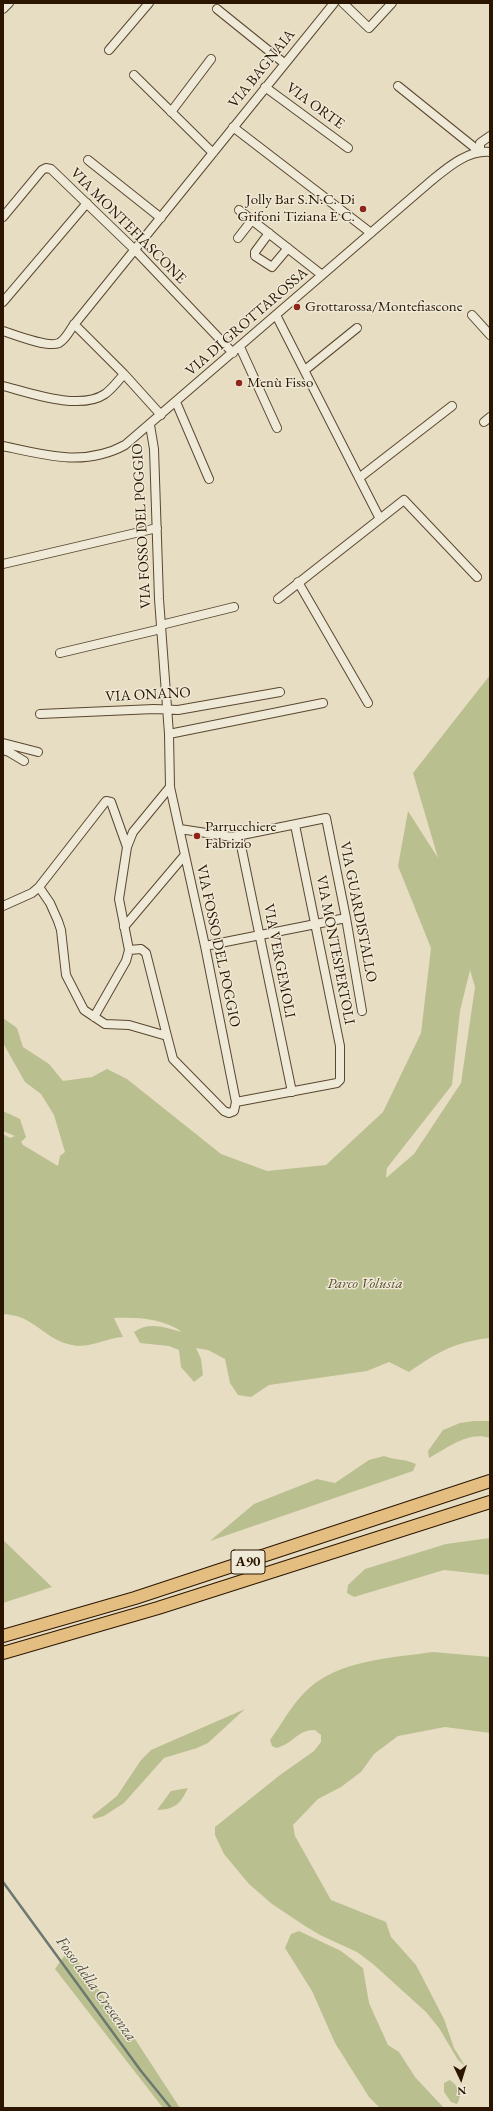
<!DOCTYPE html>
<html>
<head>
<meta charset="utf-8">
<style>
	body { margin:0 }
	#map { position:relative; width:493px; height:2111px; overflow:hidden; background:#e7ddc2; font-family:"EB Garamond",serif }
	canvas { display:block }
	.frame { position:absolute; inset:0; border:4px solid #2b1500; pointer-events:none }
	.north { position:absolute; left:441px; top:2059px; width:40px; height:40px; -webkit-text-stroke:3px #efe9d7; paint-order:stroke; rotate:176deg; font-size:11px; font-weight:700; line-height:16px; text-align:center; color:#2b1500 }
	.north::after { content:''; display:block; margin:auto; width:14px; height:18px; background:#2b1500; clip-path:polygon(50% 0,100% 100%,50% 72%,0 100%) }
</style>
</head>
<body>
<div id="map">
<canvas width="493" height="2111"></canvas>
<div class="frame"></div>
<div class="north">N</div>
</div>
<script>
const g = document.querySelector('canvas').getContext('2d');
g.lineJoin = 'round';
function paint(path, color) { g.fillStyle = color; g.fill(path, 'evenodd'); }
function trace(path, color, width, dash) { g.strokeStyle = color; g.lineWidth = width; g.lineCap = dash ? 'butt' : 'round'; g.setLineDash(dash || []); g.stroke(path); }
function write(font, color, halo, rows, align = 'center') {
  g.font = font + ' "EB Garamond",serif'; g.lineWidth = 3; g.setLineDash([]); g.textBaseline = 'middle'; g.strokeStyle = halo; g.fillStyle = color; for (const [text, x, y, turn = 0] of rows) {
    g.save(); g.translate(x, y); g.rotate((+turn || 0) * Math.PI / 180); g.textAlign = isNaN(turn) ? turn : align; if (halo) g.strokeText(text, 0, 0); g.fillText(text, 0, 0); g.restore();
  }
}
const green = new Path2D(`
	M490,675V1338C454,1342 438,1352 409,1372L389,1362L367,1371L269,1385L251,1397L238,1395L230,1383L225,1359L208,1350L196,1348L201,1359L203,1375L194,1382L181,1367L179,1350L169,1346L140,1343L134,1332C150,1321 165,1328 182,1332C163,1318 136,1317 114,1318L123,1337C105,1338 90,1349 72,1345C44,1340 35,1315 3,1314V1134L10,1138L15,1136L3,1131V1111L20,1119L26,1137L21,1142L23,1145L58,1166L60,1156L65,1152L54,1115L41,1094L25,1082L3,1043V1018L17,1028L23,1047L49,1064L63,1081L92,1077L107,1069L127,1079L221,1154L267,1171L326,1165L383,1112L421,1033L431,948L398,866L408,811L438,858L413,773ZM470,970L475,987L461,1083L414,1154L386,1178L387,1168L452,1085L460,1011Z
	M474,1421H490V1438C468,1431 448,1448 429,1458L428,1451L443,1430L460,1423Z
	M384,1456C394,1460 406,1459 416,1464L413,1471L210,1541L254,1504L317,1479L335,1483L369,1460Z
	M490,1538V1575L444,1570L354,1597L347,1593L348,1585L365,1569L446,1544Z
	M3,1540L52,1587L3,1603Z
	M433,1652L490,1657V1733L445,1727L398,1736L374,1754L361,1772L341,1787L318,1799L293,1825L295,1836L331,1900L386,1922L391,1937L416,1965L444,2019L454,2048L465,2066L458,2060L439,2028L426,2012L373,1964L357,1952L320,1935L305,1926L272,1904L249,1884L224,1854L215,1835V1827L280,1775L314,1751L321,1742V1735L315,1730C296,1730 294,1744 276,1748L272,1746L270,1740C281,1725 291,1706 304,1693C335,1660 391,1658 433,1652Z
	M245,1709L208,1743L197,1748L164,1758L124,1803L104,1816L94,1819L92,1816L117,1796L141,1760L151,1750Z
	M188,1788C180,1804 176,1809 157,1810L171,1791Z
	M299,1931L341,1951L363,1968L369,2003L388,2045L399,2052L415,2077L444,2108H380L369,2097L335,2043L312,1991L285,1948L291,1934Z
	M64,1956L76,1959L135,2039L180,2108H163L55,1969Z
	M450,2080C459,2087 463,2094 457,2104L451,2102L444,2092V2083Z`);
const stream = new Path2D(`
	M3,1882L141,2071L171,2108`);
const minor = new Path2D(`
	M343,3L369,28L392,3
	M3,9L9,3
	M217,9L284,63
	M109,50L149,3
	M134,75L213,153
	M398,86L480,152
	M265,87L348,148
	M171,112L211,59
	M233,127L371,233
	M480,152V143L490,136
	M88,160L161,218
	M239,210L322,275
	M3,217L42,170L46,168L51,169L135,250L233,353
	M269,233L255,252V256L272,267L288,248
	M238,238L252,220
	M3,302L87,203
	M276,315L380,519
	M472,315L490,335
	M74,324L124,374L161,415
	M3,331C15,335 48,348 59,343C65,340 69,332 73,326L334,3
	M240,347L277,428
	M305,370L357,328
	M3,386C30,393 80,411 105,394C112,389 118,381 124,374
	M176,402L209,479
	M484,422L490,417
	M3,446C44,455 85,467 125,445L431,181C447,168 467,150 490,152
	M359,478L452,406
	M3,564L157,528
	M298,582L368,703
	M278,599L404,500L477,577
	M161,625L234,607
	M60,653L161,629
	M40,714L154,709L178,710L280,692
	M169,734L323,703
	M3,743L38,752
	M3,750L9,752L24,761
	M180,829L232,837L326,818L346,918L362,1011
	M239,836L292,1092
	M39,887L50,903L58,921L61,930L66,975L84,1010L105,1024L129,1025L167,1036L173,1059L224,1111L229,1113L234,1111L236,1102L205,946L170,787L169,734L159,599L154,449L150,425
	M3,906L32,893L39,887L106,801L111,802L127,847
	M124,927L184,856
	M205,946L346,918
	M94,1017L126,961L129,950
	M167,1036L146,953L141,949L129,950L119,899L127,847L133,832L170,787
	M236,1102L337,1083L340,1080V1046L295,825`);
const highway = new Path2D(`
	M3,1636L135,1598L490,1481
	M3,1653L158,1608L490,1502`);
const markers = [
	[363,209,4,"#8f2418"],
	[297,307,4,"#8f2418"],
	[239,383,4,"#8f2418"],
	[197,836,4,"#8f2418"]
];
const shields = [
	[248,1562,34]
];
const shieldNames = [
	["A90",248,1562]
];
const streetNames = [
	["VIA BAGNAIA",262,69,-51],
	["VIA ORTE",315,106,36],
	["VIA MONTEFIASCONE",128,226,45],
	["VIA DI GROTTAROSSA",247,322,-41],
	["VIA FOSSO DEL POGGIO",142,526,-93],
	["VIA ONANO",148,695,-3],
	["VIA GUARDISTALLO",358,912,79],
	["VIA FOSSO DEL POGGIO",218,946,78],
	["VIA MONTESPERTOLI",335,950,79],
	["VIA VERGEMOLI",279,961,79]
];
const poiNames = [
	["Jolly Bar S.N.C. Di",355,200,"right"],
	["Grifoni Tiziana E C.",355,217,"right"],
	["Grottarossa/Montefiascone",305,307],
	["Menù Fisso",247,383],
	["Parrucchiere",205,827],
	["Fabrizio",205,844]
];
const parkNames = [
	["Parco Volusia",365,1284]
];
const waterNames = [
	["Fosso della Crescenza",96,1989,54]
];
paint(green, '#babf90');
trace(stream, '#6c7870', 2.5);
trace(minor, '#5a4730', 10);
trace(highway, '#2b1500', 14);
trace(minor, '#efe9d7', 8);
trace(highway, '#e4be81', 12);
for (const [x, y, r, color] of markers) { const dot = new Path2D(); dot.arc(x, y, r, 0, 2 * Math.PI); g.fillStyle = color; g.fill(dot); trace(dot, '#efe9d7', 1.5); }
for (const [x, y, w] of shields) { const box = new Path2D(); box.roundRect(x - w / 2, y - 12, w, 24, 3); g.fillStyle = '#efe9d7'; g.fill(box); trace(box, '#2b1500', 1); }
write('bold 14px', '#2b1500', null, shieldNames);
write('15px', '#2b1500', '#efe9d7', streetNames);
write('15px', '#2b1500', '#efe9d7', poiNames, 'left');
write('italic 15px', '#5d5032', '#efe9d7', parkNames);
write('italic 16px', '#514f41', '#efe9d7', waterNames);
</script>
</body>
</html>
